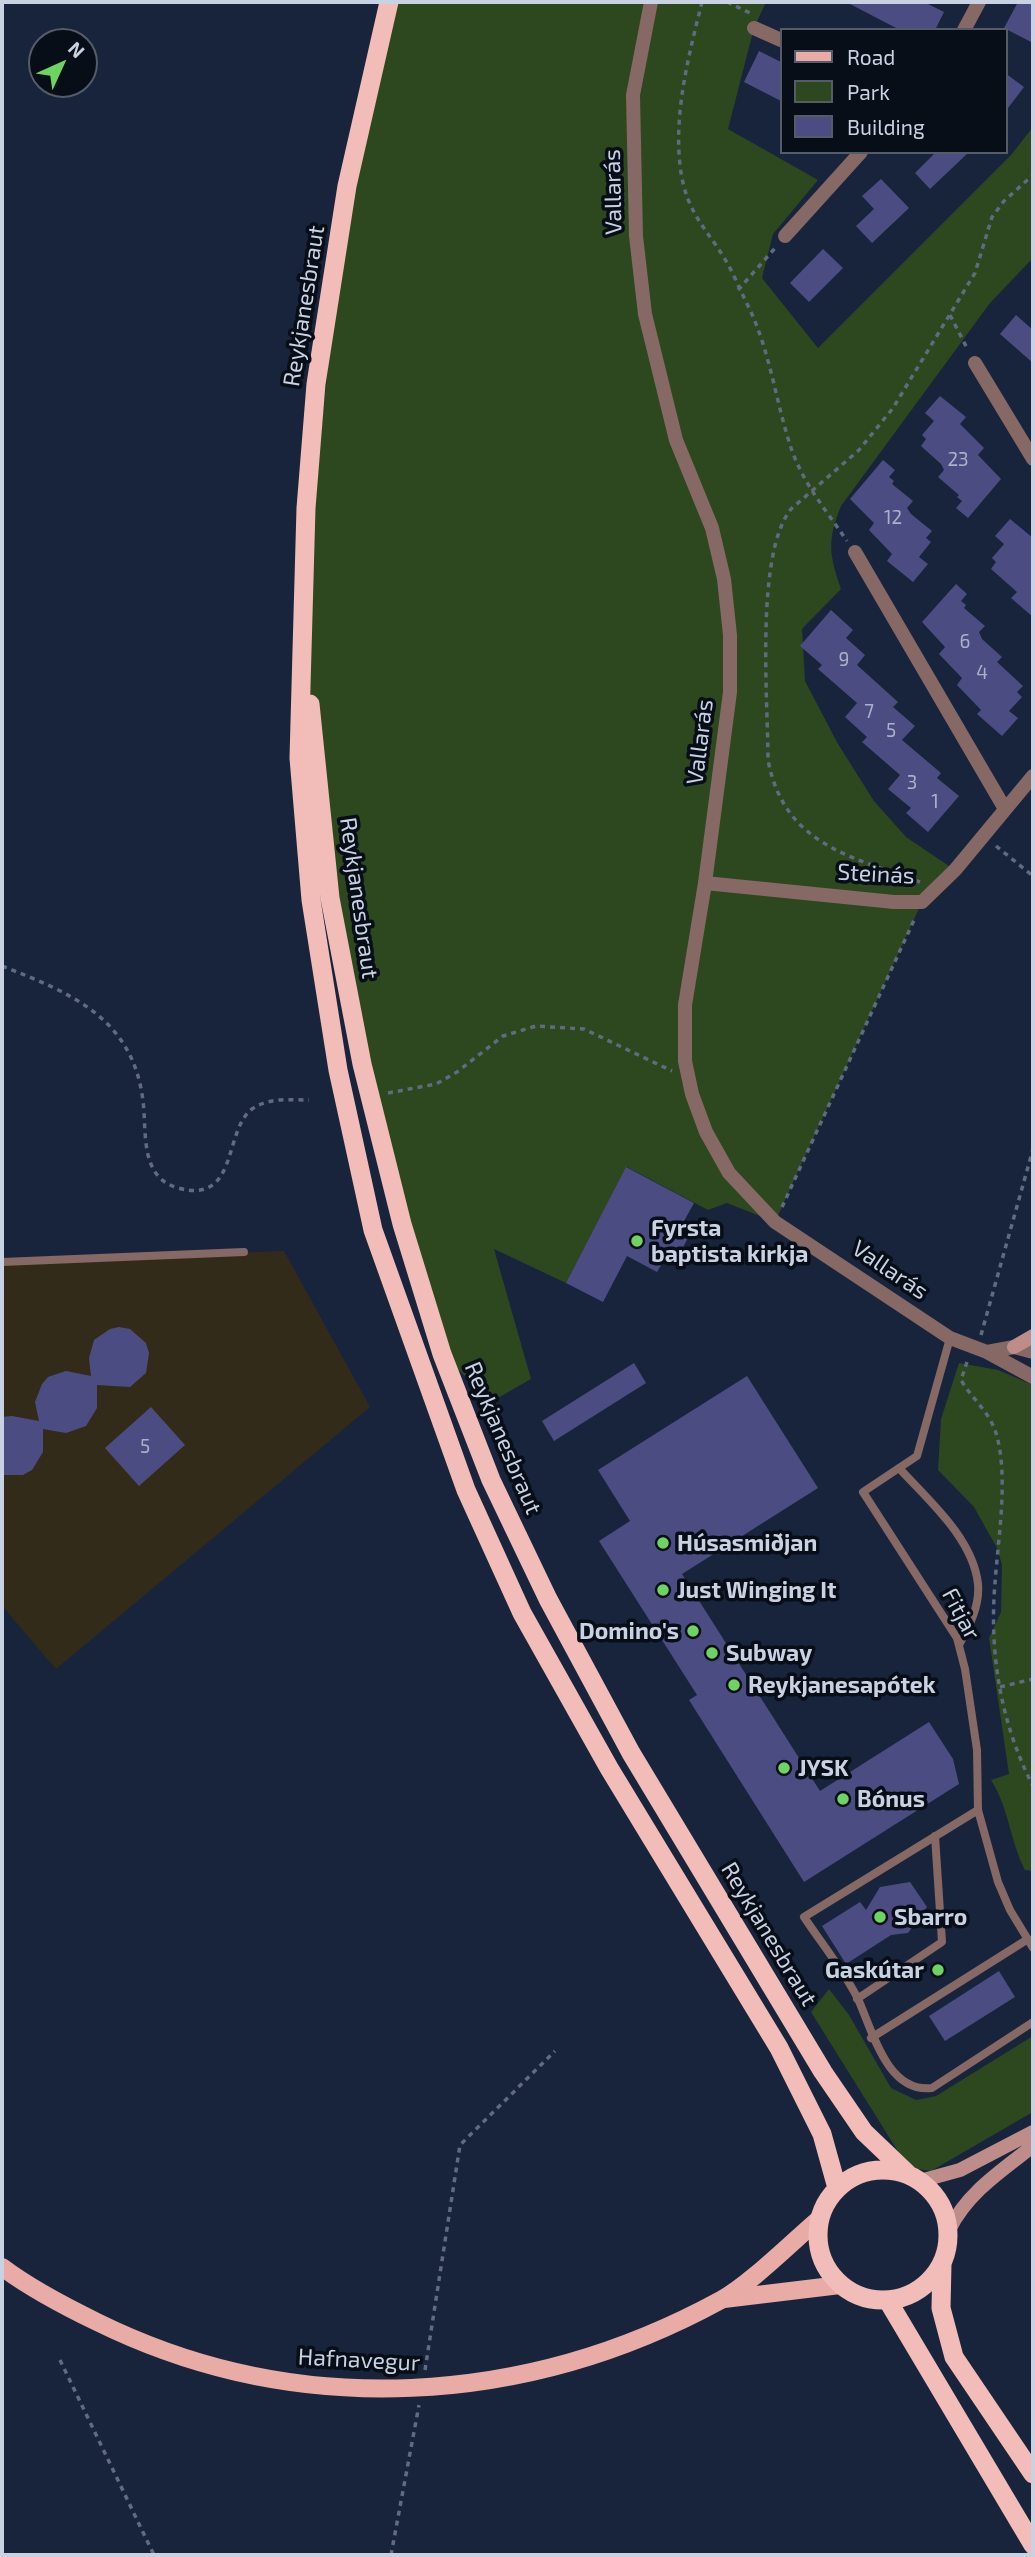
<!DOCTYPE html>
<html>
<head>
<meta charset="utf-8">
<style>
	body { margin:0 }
	#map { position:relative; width:1035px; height:2557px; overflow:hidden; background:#18243c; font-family:"Exo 2",sans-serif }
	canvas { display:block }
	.frame { position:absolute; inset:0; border:4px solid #c9d2e2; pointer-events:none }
	.legend { position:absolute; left:780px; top:28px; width:228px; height:126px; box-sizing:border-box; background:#080e18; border:2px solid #555c69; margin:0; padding:9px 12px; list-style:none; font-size:21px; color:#c9d2e2 }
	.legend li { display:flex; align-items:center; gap:14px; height:35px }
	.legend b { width:35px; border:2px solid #555c69 }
	.north { position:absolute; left:28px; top:28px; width:70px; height:70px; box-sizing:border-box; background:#080e18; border:2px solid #555c69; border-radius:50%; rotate:45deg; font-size:19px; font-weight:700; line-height:28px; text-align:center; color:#c9d2e2 }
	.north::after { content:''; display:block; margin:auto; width:24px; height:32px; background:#6dd361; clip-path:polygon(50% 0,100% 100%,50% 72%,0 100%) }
</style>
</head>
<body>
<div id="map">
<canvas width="1035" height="2557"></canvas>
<div class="frame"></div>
<ul class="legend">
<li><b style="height:9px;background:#e9aba6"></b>Road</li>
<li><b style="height:19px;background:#2d471f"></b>Park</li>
<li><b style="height:19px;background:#4b4d82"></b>Building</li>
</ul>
<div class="north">N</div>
</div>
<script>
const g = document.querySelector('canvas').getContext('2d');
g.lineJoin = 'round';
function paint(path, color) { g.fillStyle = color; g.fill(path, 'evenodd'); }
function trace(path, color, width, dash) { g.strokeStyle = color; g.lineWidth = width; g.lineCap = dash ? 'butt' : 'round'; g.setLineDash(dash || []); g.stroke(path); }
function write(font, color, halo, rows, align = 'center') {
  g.font = font + ' "Exo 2",sans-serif'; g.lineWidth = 7; g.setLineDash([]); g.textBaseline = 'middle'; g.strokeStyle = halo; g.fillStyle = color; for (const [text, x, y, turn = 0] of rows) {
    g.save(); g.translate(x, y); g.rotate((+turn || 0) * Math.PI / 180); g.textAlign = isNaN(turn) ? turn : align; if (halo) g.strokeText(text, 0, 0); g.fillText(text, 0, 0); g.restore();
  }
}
const industrial = new Path2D(`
	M284,1251L370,1407L56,1669L2,1606V1262Z`);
const green = new Path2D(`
	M387,2H766L754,28L728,129L818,180L773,234L762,278L818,348L1011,155L1033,127V258L990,303L841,506C827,541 829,554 841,589L802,629L805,681L838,744L874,801L906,837L955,870L922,902L775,1222L727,1203L708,1210L627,1167L566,1283L494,1249L531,1379L491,1402L442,1354L402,1224L332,898L301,622L347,186Z
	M959,1363L998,1370L1033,1385V1871L1025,1870C1010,1841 1009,1808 991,1780L1009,1774L989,1638L1001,1612L1002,1565L997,1548L974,1507L938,1470L941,1419Z
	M829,1989L849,2015L891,2088L916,2100L936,2096L1033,2036V2112L931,2171L918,2169L904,2161L811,2012Z`);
const building = new Path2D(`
	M846,2H924L944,12L935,30H900Z
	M1018,2H1033V43L1004,28Z
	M759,51L781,62V101L744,82Z
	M1005,73L1024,87L1005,112Z
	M936,152H969L930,189L915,173Z
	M881,179L909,208L872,243L856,226L874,209L862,196Z
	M823,249L843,268L809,302L790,283Z
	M1016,315L1033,330V363L1000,334Z
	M940,396L966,417L960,424L984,448L978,455L1001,479L968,518L956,508L962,501L957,497L959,495L938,477L944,470L941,464L921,446L926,439L922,435L934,421L925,413Z
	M883,460L895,470L889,477L894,481L892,484L913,501L907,508L911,514L932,531L926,538L931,542L919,557L928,564L913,582L887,561L892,554L869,530L874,523L850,499Z
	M1010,519L1033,538V617L1011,598L1017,592L991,569L996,562L992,558L1004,544L995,536Z
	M956,584L967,594L961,601L966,605L964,608L985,626L979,632L982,639L1002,657L997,662L1023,686L1017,692L1022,697L1009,711L1018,718L1002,736L977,714L981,710L957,685L962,678L939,654L945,647L922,622Z
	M831,610L853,630L846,638L865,655L857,665L898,702L893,707L915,726L902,740L941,773L937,778L959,796L928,832L906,813L911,808L888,789L900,775L862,742L867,737L845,717L857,703L818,669L822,665L800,646Z
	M626,1167L694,1203L684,1221L694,1226L674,1265L664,1260L657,1272L627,1256L603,1302L566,1283Z
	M119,1327L130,1329L146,1343L149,1353L146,1373L130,1387L97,1385V1408L86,1426L66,1433L43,1429V1452L32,1470L23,1475H2V1417L12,1416L39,1421L35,1402L42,1384L48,1377L66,1371L91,1376L89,1358L94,1340L110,1329Z
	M634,1363L646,1383L554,1441L542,1421Z
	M747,1376L818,1488L682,1574L820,1791L929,1722L953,1759L959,1784L804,1882L689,1700L697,1695L599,1541L630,1521L598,1470Z
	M151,1407L185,1445L139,1486L105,1448Z
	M910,1882L927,1907L908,1933L891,1935L846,1964L822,1926L860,1902L866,1910L880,1887Z
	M999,1971L1015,1997L945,2041L929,2016Z`);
const path = new Path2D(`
	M702,2C689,54 674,111 680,165C686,219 712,231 733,274C739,287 745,300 751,312C769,352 775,394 787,435C800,481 822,504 847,541
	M727,2L750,13
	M738,290L776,247
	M950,315L968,350
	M996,846L1033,876
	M920,882C852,857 784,845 768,760C768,700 755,554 791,509L859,450L893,408L975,273L992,217L1004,201L1033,175
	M2,966C71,993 133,1018 143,1101C147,1132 139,1177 178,1188C239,1205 223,1131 252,1109C269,1097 290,1100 309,1100
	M388,1093L436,1084L457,1072L503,1036L536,1026L584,1029L672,1071
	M782,1207L915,918
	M981,1335L1033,1149
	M967,1362L961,1380C972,1399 989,1411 996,1433C1009,1476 998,1539 995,1583C989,1654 1001,1724 1033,1786
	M1000,1687L1033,1679
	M60,2360L154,2555
	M425,2370L460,2145L555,2051
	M391,2555L419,2405`);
const service = new Path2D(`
	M2,1262L244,1252
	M950,1338L917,1456L863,1492L957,1638L965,1669L977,1750L978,1810L998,1882L1010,1910L1033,1948
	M899,1468C928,1500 973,1538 978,1584C980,1606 969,1627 959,1645
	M978,1810L804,1917C822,1944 844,1971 858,1999C873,2032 887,2093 932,2088L1033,2022
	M857,1999L942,1942L935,1836
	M871,2038L1028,1939`);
const minor = new Path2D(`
	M651,2L633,95L636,236L645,314L676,440L712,528L724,579L730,635V692L705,883L685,1005V1061L692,1094L706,1132L729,1173L775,1222L950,1338L987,1352L1033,1377
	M754,28L781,40
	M964,30L979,2
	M785,236L861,152
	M975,363L1033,459
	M855,552L1005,809
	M705,883L894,902H922L955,870L1033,776
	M987,1352L1014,1347L1033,1352`);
const secondary = new Path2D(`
	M1014,1347L1033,1336
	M920,2181L960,2170L1033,2132
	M949,2230C967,2193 1001,2171 1033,2146`);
const primary = new Path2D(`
	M2,2267C31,2289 64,2306 97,2322C298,2421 527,2406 721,2300C750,2284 792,2242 819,2219
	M724,2299L840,2285`);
const trunk = new Path2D(`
	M389,2L347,186L316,384L306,508L299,758L311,900L338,1070L373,1230L466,1490L522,1613L609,1768L779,2048L822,2134L837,2188
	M310,704L330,898L362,1064L402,1224L442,1354L491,1480L548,1599L631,1753L823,2072L864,2132L909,2175
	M818 2235a65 65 0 1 1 130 0a65 65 0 1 1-130 0Z
	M942,2264L941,2308L954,2357L1033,2474
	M888,2301L1033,2545`);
const markers = [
	[637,1241,7,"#6dd361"],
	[663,1543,7,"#6dd361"],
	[663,1590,7,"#6dd361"],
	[693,1631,7,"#6dd361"],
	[712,1653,7,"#6dd361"],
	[734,1685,7,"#6dd361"],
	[784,1768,7,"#6dd361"],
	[843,1799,7,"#6dd361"],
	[880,1917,7,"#6dd361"],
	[938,1970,7,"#6dd361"]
];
const numberNames = [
	["23",958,460],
	["12",893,518],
	["6",965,642],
	["9",844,660],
	["4",982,673],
	["7",869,712],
	["5",891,731],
	["3",912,783],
	["1",935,802],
	["5",145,1447]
];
const streetNames = [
	["Vallarás",613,192,-91],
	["Reykjanesbraut",304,306,-81],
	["Vallarás",700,742,-83],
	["Steinás",876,874,3],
	["Reykjanesbraut",359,898,82],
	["Vallarás",890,1270,34],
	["Reykjanesbraut",503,1438,67],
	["Fitjar",961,1614,62],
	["Reykjanesbraut",769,1934,59],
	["Hafnavegur",359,2360,3]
];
const poiNames = [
	["Fyrsta",651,1228],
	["baptista kirkja",651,1254],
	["Húsasmiðjan",677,1543],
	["Just Winging It",677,1590],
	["Domino's",679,1631,"right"],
	["Subway",726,1653],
	["Reykjanesapótek",748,1685],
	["JYSK",798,1768],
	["Bónus",857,1799],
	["Sbarro",894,1917],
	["Gaskútar",924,1970,"right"]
];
paint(industrial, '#332b1a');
paint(green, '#2d471f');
paint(building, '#4b4d82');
trace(path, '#606b80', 3.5, [5, 5]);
trace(service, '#866865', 8);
trace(minor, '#866865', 14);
trace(secondary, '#be8d89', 14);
trace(primary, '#e9aba6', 18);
trace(trunk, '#f2bcb8', 19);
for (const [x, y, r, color] of markers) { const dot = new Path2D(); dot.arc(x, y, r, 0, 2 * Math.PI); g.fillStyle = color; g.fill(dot); trace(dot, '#080e18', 2.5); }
write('19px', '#aab1ca', null, numberNames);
write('23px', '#c9d2e2', '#080e18', streetNames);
write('bold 23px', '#c9d2e2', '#080e18', poiNames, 'left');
</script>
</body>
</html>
